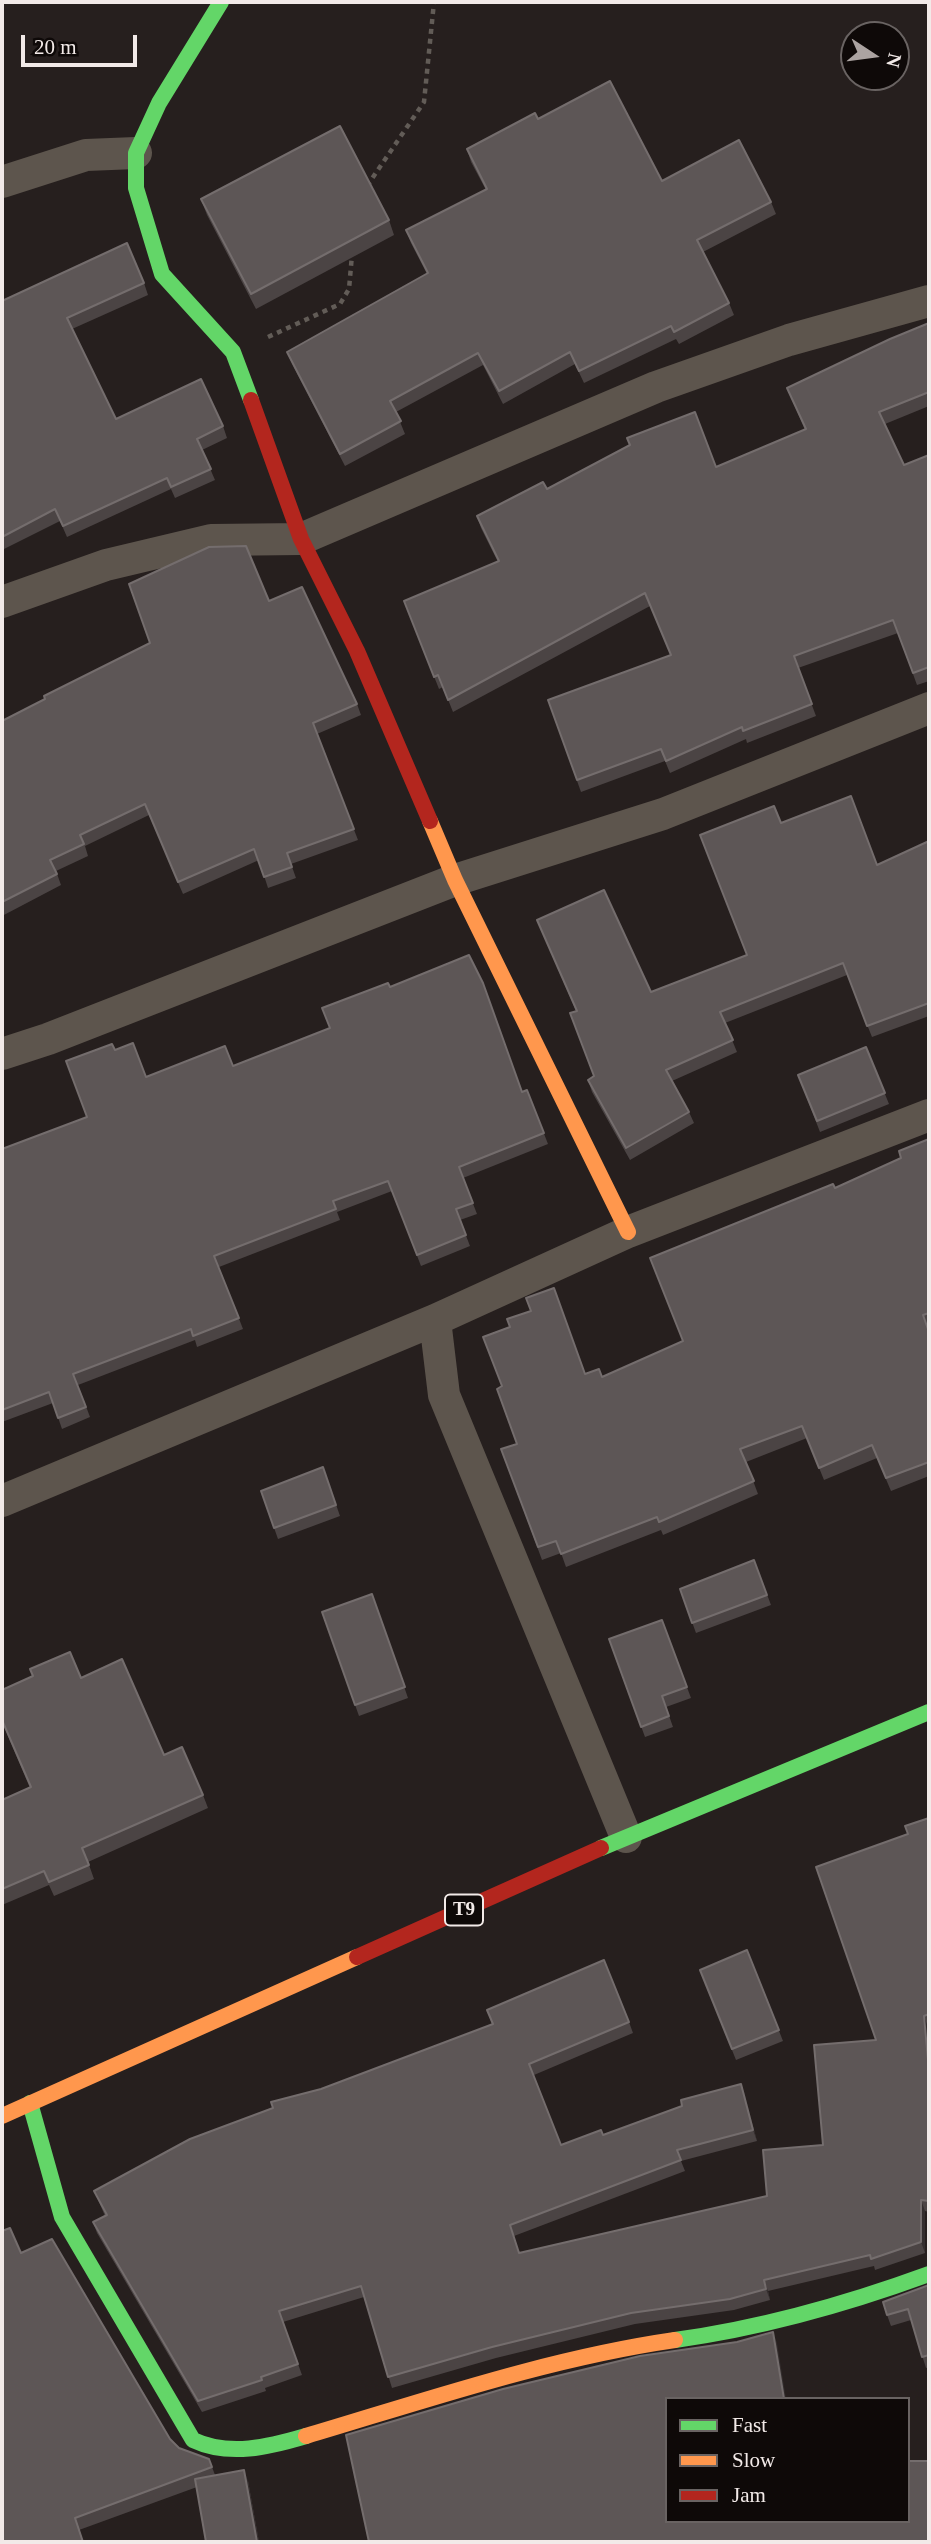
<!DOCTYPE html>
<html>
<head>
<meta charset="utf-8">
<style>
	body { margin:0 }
	#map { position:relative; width:931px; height:2544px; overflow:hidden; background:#261f1e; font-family:"Times New Roman",serif }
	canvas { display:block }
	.frame { position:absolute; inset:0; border:4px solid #f2eae8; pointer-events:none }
	.legend { position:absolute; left:665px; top:2397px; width:245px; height:126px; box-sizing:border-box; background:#0e0908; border:2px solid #696362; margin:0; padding:9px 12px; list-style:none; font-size:21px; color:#f2eae8 }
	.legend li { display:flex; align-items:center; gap:14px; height:35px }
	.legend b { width:35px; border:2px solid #696362 }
	.north { position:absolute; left:840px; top:21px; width:70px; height:70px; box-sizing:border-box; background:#0e0908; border:2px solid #696362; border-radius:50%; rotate:103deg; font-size:19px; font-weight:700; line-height:28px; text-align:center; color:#f2eae8 }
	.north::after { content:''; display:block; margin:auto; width:24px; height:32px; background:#aba3a1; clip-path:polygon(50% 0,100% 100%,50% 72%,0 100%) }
	.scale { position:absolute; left:21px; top:35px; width:116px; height:32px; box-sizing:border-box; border:4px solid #f2eae8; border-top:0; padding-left:9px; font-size:21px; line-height:24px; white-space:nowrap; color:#f2eae8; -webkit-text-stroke:5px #0e0908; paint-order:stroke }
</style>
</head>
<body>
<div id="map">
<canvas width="931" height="2544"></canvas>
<div class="frame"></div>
<ul class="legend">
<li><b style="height:9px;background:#63d668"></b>Fast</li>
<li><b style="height:9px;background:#ff974d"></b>Slow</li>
<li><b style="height:9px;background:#b3261e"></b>Jam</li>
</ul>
<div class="north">N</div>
<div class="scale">20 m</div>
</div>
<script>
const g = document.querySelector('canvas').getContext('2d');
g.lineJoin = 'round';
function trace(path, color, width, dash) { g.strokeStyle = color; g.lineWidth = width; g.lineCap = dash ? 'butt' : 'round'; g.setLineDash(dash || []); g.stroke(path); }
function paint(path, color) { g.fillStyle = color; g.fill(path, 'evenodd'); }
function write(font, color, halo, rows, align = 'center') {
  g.font = font + ' "Times New Roman",serif'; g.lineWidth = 7; g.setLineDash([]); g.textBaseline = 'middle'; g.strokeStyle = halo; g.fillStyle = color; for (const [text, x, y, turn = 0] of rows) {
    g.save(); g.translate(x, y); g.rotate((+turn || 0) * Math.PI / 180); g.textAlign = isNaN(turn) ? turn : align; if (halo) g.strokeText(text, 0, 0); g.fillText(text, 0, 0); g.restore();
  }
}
const path = new Path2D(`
	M367,186L424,102L434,2
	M268,337L340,304L349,289L352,255`);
const street = new Path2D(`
	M2,182L86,155L136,153
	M2,602L106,565L211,540L301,539L656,387L789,340L929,301
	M2,1054L48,1039L455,880L663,814L929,708
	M435,1320L444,1395L626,1837
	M2,1501L435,1320L628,1232L929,1115`);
const fast = new Path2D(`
	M221,2L159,103L136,153V188L162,274L233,352L251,400
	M601,1848L929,1712
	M30,2103L62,2217L193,2440C229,2457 269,2447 306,2436
	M675,2340C762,2328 847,2304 929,2274`);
const slow = new Path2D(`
	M430,821L455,880L628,1232
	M2,2116L357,1957
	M306,2436C427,2400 550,2358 675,2340`);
const jam = new Path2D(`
	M251,400L301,539L357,651L430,821
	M357,1957L601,1848`);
const wall = new Path2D(`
	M538,119L662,181L771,202L776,214L703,252L729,303L734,315L679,344L676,339L584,383L575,364L503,404L483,365L396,412L405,434L345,466L292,364L287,352L427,274L411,243L406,230L486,190L471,162L467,149Z
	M201,199L389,220L394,235L256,309L207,215Z
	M144,283L148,295L72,329L116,419L223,426L227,438L202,450L215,480L175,498L171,489L67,537L60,521L2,550V301Z
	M929,323V406L885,424L904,465L929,455V681L917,685L898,633L798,668L816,716L747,743L746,739L670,773L665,761L581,792L548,700L671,655L650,606L453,712L443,687L439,689L404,601L498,562L481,528L477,516L547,489L716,467L805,430L787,388Z
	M269,601L357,704L361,715L317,734L358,840L291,864L296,878L268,888L259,860L183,894L149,815L85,846L88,856L56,871L61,885L2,916V721Z
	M781,823L877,865L929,841V1016L872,1037L847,975L725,1023L737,1052L672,1081L689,1112L694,1123L630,1160L592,1092L588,1080L594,1077L576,1011L537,920L651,992L746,956Z
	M390,987L522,1092L527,1090L548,1144L463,1178L477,1214L460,1220L470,1246L421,1266L392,1191L337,1212L340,1220L219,1267L243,1329L197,1347L195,1340L78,1385L90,1417L62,1429L53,1403L2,1422V1149L87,1117L115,1050L146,1077L233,1066L329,1028Z
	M866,1047L889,1104L820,1132L798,1075Z
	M929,1139V1327L928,1328L929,1332V1476L891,1491L877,1458L824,1480L807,1438L746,1462L758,1494L663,1535L661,1530L566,1567L561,1553L542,1560L501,1449L517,1444L501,1386L585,1374L602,1377L682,1342L835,1188L901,1158Z
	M323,1467L340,1516L278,1539L261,1491Z
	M754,1560L771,1605L696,1633L680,1589Z
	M372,1594L408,1698L359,1716L322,1612Z
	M662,1620L691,1698L666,1707L673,1727L645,1737L609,1639Z
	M81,1678L164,1755L203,1795L208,1808L88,1862L94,1879L54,1896L49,1885L2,1905V1800L30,1788L2,1722V1690Z
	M929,1818V2026L928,2027L929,2039V2212L925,2211V2253L875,2270L874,2266L768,2291L770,2300L734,2310L635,2324L496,2358L392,2388L364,2297L283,2322L302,2375L265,2388L266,2391L202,2412L97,2233L93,2222L105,2216L99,2202L94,2191L321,2089L492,2024L487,2010L629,2022L633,2033L534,2075L561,2145L603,2135L741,2084L757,2141L681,2161L685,2171L514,2236L519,2253L767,2196L823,2145L876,2040L908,1834Z
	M747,1950L783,2041L736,2060L700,1970Z
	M21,2253L170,2439L179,2448L209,2459L215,2475L248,2481L259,2542H206L197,2487L79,2530L2,2542Z
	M929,2285V2367L926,2368L911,2320L891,2326L887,2315Z`);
const shadedWall = new Path2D(`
	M924,2016L928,2027L929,2071Z
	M741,2084L745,2095L757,2141L753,2130Z
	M921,2200L925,2211V2253L921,2242Z
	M764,2280L768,2291L770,2300L766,2289Z
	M773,2332L777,2343L786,2399H784Z
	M244,2470L248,2481L259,2542H257Z`);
const building = new Path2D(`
	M610,81L662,181L739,140L771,202L697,240L729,303L674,332L671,326L579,371L570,352L499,391L478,353L390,401L401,421L340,454L287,352L428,273L406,230L487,189L467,149L535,113L538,119Z
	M340,126L389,220L251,294L201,199Z
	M127,243L144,283L67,318L116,419L201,379L223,426L197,439L211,469L171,487L167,478L63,526L55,509L2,537V301Z
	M929,323V392L879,412L904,465L929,455V667L913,673L893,620L794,656L812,704L743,731L742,727L666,761L661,749L577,780L548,700L671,655L645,593L448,700L438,675L434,677L404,601L499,561L477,516L543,482L547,489L630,445L627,438L695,412L716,467L806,429L787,388L890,339Z
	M246,546L269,601L302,587L357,704L313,723L354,829L287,853L292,867L264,877L254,849L178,882L145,804L80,835L84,844L50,860L57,874L2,902V721L45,699L44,696L150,643L129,584L209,547Z
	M851,796L877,865L929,841V1003L867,1026L843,963L720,1012L733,1040L666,1070L689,1112L626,1148L588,1080L594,1076L570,1013L577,1011L537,920L604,890L651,992L747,955L700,835L774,806L781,823Z
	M469,955L483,983L522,1092L527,1090L544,1133L459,1167L473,1203L456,1209L466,1235L417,1255L388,1181L333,1201L336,1209L214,1256L239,1318L193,1336L191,1329L73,1374L86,1407L58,1418L49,1392L2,1410V1149L87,1117L66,1061L112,1044L115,1050L133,1043L146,1077L225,1046L233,1066L330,1028L322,1008L388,983L390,987Z
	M866,1047L885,1093L817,1121L798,1075Z
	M929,1139V1313L923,1315L929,1332V1462L886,1478L872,1445L819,1468L802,1426L740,1449L754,1481L659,1522L657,1517L561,1554L556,1541L538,1547L501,1449L517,1444L497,1389L502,1386L483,1337L510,1327L507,1319L531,1311L526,1298L554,1288L585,1374L599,1369L602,1377L683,1341L650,1258L833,1184L835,1188L901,1158L899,1151Z
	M323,1467L336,1505L274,1528L261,1491Z
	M754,1560L767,1595L692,1623L680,1589Z
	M372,1594L405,1687L355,1705L322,1612Z
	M662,1620L687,1687L662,1696L669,1716L641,1727L609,1639Z
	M70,1652L81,1678L122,1659L164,1755L182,1747L203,1795L82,1848L89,1865L49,1882L44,1871L2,1889V1800L31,1787L2,1720V1690L33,1676L30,1669Z
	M929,1818V2014L924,2016L929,2071V2201L921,2200V2242L871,2259L870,2255L764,2280L766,2289L730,2299L631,2313L492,2347L388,2377L361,2286L279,2311L298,2364L261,2377L262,2380L198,2401L93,2222L107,2215L94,2191L190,2139L273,2108L271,2102L321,2089L493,2024L487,2010L604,1960L629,2022L529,2064L561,2145L601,2130L603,2135L682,2106L681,2100L741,2084L753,2130L677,2150L681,2160L510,2225L519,2253L767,2196L763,2150L823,2145L814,2045L876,2040L816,1867L908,1834L905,1826Z
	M747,1950L779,2030L732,2049L700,1970Z
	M10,2228L21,2253L52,2239L170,2439L179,2448L209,2459L212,2467L75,2518L83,2542H2V2231Z
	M929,2285V2355L922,2357L908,2309L887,2315L883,2302Z
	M773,2332L784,2399H667V2521H908V2461H929V2542H369L346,2435L503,2389L640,2356L737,2342Z
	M244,2470L257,2542H206L195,2479Z`);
const shields = [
	[464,1910,38]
];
const shieldNames = [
	["T9",464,1910]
];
trace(path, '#625c57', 4.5, [5, 5]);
trace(street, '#5d554d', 32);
trace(fast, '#63d668', 16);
trace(slow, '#ff974d', 16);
trace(jam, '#b3261e', 16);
paint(wall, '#4b4444');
paint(shadedWall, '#342e2e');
paint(building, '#5d5656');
trace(building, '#746d6d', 2);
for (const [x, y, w] of shields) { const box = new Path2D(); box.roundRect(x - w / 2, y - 15.5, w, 31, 5); g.fillStyle = '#0e0908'; g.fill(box); trace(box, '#f2eae8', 2); }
write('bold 19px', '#f2eae8', null, shieldNames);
</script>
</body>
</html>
